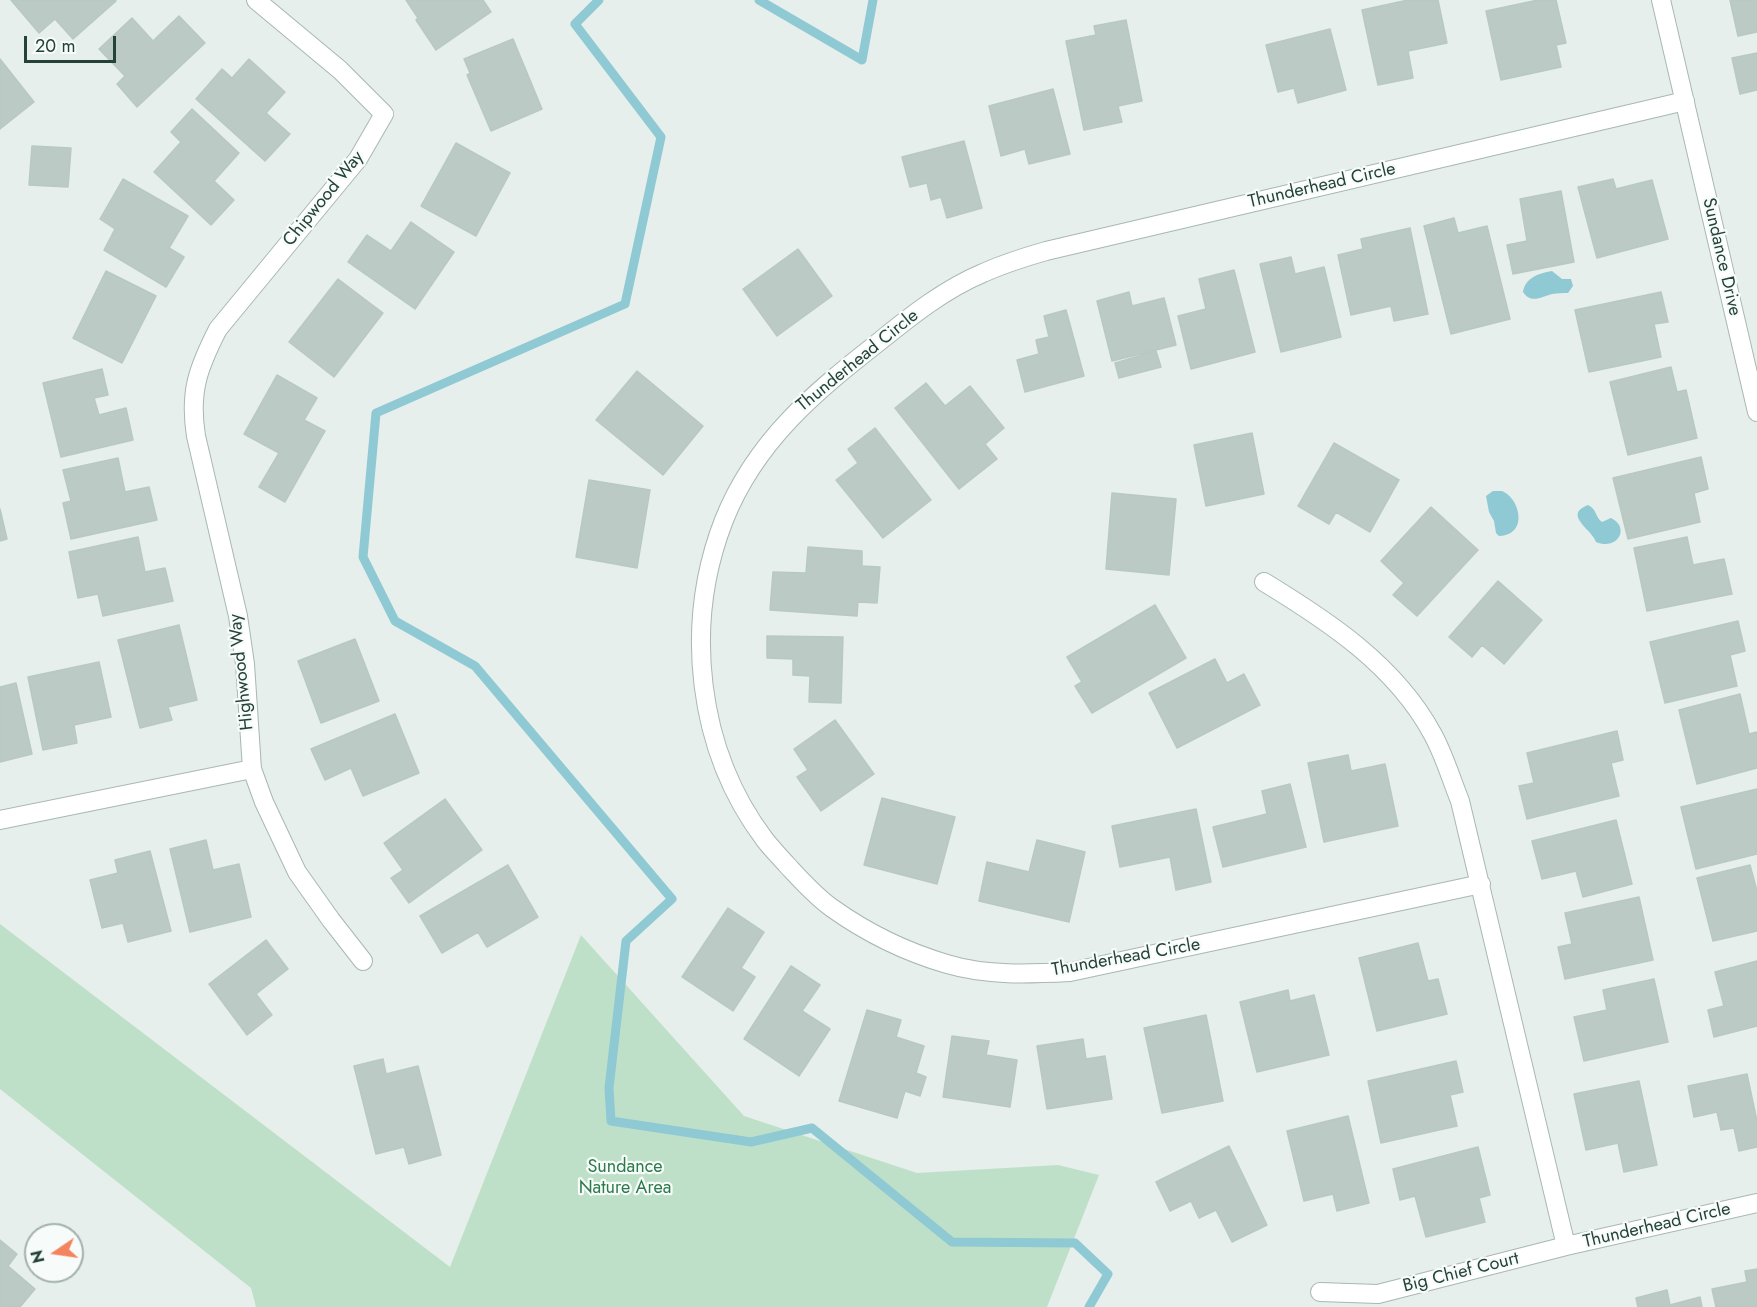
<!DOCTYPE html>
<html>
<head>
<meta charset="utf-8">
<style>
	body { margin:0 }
	#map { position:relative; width:1757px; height:1307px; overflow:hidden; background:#e6efeb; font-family:Jost,sans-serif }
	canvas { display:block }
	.north { position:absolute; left:24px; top:1223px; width:60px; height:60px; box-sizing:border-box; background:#f7fbf9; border:2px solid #a3b1ad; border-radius:50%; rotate:257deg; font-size:16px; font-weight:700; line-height:24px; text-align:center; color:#24423a }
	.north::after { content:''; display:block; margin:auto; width:21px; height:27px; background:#f4845f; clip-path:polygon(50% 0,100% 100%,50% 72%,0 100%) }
	.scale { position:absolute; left:24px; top:36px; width:92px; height:27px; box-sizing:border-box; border:3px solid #24423a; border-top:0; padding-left:8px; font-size:18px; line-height:21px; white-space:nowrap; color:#24423a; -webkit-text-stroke:4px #f7fbf9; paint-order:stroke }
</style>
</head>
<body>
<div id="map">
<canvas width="1757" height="1307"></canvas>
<div class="north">N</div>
<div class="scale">20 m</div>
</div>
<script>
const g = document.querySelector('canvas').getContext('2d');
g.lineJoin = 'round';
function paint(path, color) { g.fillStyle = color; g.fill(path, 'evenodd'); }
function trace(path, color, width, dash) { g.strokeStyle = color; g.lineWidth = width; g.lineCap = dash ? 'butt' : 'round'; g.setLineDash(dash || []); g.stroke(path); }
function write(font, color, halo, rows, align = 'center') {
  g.font = font + ' Jost,sans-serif'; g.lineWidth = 4.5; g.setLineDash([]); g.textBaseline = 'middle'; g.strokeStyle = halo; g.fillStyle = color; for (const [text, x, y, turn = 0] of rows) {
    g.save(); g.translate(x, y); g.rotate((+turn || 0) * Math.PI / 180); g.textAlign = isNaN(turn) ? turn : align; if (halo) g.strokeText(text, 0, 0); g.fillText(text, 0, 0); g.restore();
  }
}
const green = new Path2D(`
	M0,924L450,1267L581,935L744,1116L917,1173L1058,1165L1099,1175L1047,1307H256L251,1288L0,1089Z`);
const water = new Path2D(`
	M1552,271L1562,279H1571L1573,286L1568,293C1563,293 1557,293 1552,294C1541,297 1531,304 1523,292C1525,278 1539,273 1552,271Z
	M1493,491C1494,491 1501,491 1502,491C1520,498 1529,535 1499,536L1496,533L1494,521L1489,512L1486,496Z
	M1588,505C1597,509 1595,517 1602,522L1611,518C1631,528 1617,551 1596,542C1593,530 1562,515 1588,505Z`);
const stream = new Path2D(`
	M599,0L575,24L661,137L625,304L376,413L363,557L395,621L475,666L672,899L626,941L609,1088L611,1121L751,1142L812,1128L952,1242L1075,1243L1108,1274L1089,1307
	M759,0L862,60L873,0`);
const building = new Path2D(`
	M11,0H115L116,1L73,39L55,19L39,33Z
	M406,0H483L491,12L436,50L416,20L418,18Z
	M1408,0H1438L1447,43L1408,51L1413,78L1378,85L1362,10Z
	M1538,0H1556L1566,43L1556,45L1561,67L1501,80L1486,11Z
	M1730,0H1757V32L1738,36Z
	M179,16L205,43L137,107L117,84L125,76L99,49L132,18L153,41Z
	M1126,20L1142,101L1118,106L1122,122L1084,130L1066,41L1096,35L1094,26Z
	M1330,29L1346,90L1298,103L1294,88L1278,92L1266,45Z
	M513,39L542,109L491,131L467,75L470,73L464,59Z
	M1757,53V90L1740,94L1732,58Z
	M0,59L34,102L0,129Z
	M249,59L285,92L266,113L290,134L265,161L196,99L222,69L232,78Z
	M1053,89L1070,154L1029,164L1025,149L1001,156L989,106Z
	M192,109L239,153L214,181L234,200L211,225L154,172L181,142L171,132Z
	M964,141L982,208L947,218L941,197L931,200L927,183L910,187L902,157Z
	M456,143L510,173L476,236L421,206Z
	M32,146L71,148L68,187L29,185Z
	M123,179L188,216L169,248L184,257L166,287L104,250L115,229L100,219Z
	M1613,179L1616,189L1652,180L1668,239L1597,258L1578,187Z
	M1561,191L1574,262L1513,274L1507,245L1527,241L1520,199Z
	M1454,218L1458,233L1487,226L1510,319L1451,334L1424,226Z
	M411,222L454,252L415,309L348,262L367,235L391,251Z
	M1410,228L1428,314L1394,321L1391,306L1351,315L1338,255L1363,249L1361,239Z
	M798,249L832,296L777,336L743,289Z
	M1291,257L1295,274L1324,267L1341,337L1281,352L1260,264Z
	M1234,270L1255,352L1191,369L1178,316L1206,309L1199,279Z
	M106,271L156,296L122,363L73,338Z
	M338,279L383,313L334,377L289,342Z
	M1129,292L1132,306L1164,298L1176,345L1112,361L1097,301Z
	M1661,292L1668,322L1654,324L1661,357L1589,372L1575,310Z
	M1066,310L1084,376L1025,392L1017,360L1039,354L1036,340L1049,337L1044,316Z
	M1156,351L1161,367L1119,378L1115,363Z
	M1671,367L1677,392L1686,390L1697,438L1628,455L1610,382Z
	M102,369L108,395L94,398L99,415L126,408L133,440L61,457L43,383Z
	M637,371L703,426L663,475L596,420Z
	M277,375L317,398L304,420L325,431L285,502L259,487L279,453L244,434Z
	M926,383L945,406L970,386L1004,428L985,444L997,459L959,489L895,408Z
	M875,428L931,500L883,538L836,480L858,463L848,449Z
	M1252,433L1264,494L1206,506L1194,445Z
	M1334,443L1399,480L1370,532L1336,512L1329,524L1298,506Z
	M1701,457L1708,489L1694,493L1700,522L1628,539L1613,478Z
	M118,458L125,492L149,487L157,520L71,539L63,503L71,501L63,470Z
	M589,480L650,490L637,568L576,557Z
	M1112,493L1176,499L1169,575L1106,569Z
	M1431,507L1478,550L1417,616L1393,595L1404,583L1381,561Z
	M0,509L7,539L0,541Z
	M138,537L145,572L165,568L173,601L103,616L98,594L78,598L69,552Z
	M1687,537L1693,565L1724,559L1732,594L1647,611L1634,548Z
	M808,547L862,551V566L880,567L877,603L858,602L857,616L770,610L773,572L806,573Z
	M1498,581L1542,620L1504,664L1482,645L1472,657L1449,637Z
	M1155,605L1186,658L1092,713L1075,686L1082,682L1067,657Z
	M1738,621L1745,651L1730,655L1737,686L1665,703L1650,642Z
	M179,625L197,700L168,707L172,720L140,728L118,640Z
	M767,636L843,637L841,703L809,702L810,676L793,675V659L767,658Z
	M355,639L379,701L321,723L298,661Z
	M1215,659L1227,683L1244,674L1260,705L1177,748L1149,693Z
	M99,662L111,717L74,725L77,743L43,750L28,677Z
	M16,683L32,754L0,762V687Z
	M1740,694L1749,734L1757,732V768L1697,784L1679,710Z
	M395,714L419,773L363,796L351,768L325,780L311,749Z
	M835,720L874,774L821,811L797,777L808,770L794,749Z
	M1617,731L1623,760L1611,763L1619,796L1527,819L1519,786L1534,783L1527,753Z
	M1348,755L1351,771L1385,764L1398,826L1324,842L1308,763Z
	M1290,784L1306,847L1223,867L1213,827L1267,814L1262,791Z
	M1757,789V854L1696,869L1681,807Z
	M882,798L955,817L937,884L864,865Z
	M445,799L482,850L409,903L391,878L403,870L384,843Z
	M1196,809L1211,882L1176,890L1170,857L1120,867L1112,826Z
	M1616,820L1632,884L1583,897L1576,871L1542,879L1532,841Z
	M206,840L213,870L239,864L251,917L190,932L170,849Z
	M1037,840L1085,852L1069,922L979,901L987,862L1029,872Z
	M150,851L171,931L128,942L123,923L102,928L90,880L118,873L115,860Z
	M508,865L538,917L487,947L478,932L442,953L420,916Z
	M1750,865L1757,891V931L1713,941L1697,878Z
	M1639,897L1653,960L1565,979L1558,947L1572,944L1565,913Z
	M728,908L764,932L741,968L755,977L733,1011L682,977Z
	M266,940L288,969L256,994L272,1015L247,1035L209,984Z
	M1418,943L1428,981L1438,979L1447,1014L1377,1031L1359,958Z
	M1757,961V1026L1714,1037L1708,1010L1724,1006L1715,972Z
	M791,966L820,985L802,1011L830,1029L799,1076L744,1039Z
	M1654,979L1668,1042L1584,1061L1574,1017L1607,1010L1603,990Z
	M1288,990L1290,1001L1314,995L1329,1055L1257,1072L1240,1002Z
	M867,1010L901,1020L896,1037L924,1046L916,1073L926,1077L920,1096L905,1091L897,1118L839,1101Z
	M1206,1015L1223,1101L1162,1113L1144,1028Z
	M952,1036L989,1041L986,1055L1017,1060L1010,1107L943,1097Z
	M1083,1039L1086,1059L1105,1056L1112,1099L1047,1109L1037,1046Z
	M383,1059L386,1074L418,1066L441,1155L409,1164L404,1147L376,1154L354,1066Z
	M1456,1061L1463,1092L1450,1095L1457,1126L1381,1143L1368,1081Z
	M1747,1074L1757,1121V1147L1739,1151L1734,1128L1721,1130L1717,1112L1694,1117L1688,1086Z
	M1639,1081L1657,1165L1624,1172L1618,1143L1586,1150L1574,1094Z
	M1348,1116L1369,1203L1337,1211L1333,1194L1304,1201L1287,1131Z
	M1229,1146L1267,1225L1232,1242L1216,1210L1199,1218L1191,1201L1170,1211L1156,1182Z
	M1478,1147L1490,1195L1479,1198L1485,1222L1426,1237L1415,1196L1400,1200L1393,1169Z
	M0,1240L17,1254L8,1266L35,1289L20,1307H0Z
	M1757,1269V1307H1716L1712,1289L1747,1282L1745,1271Z
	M1667,1290L1670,1305L1700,1297L1702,1307H1638L1636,1298Z`);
const street = new Path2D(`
	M256,0L340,70L384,114L358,159L218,329C198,368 189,392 196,436L238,616L245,664L252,769L264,802L297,872L331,920L363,961
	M1661,0L1757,412
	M1264,582C1328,621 1395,665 1432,733C1444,754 1451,779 1460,801L1566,1246
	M0,820L252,769
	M1481,884L1070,972C1029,974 987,976 947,964C906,952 867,933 832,908C815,896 801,880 787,865C780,857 772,849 765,840C697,750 683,625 724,520C756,440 815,392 880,341C912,315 945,289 983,273C1003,264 1025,257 1046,251L1685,101
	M1320,1292L1378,1294L1566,1246L1757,1203`);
const streetNames = [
	["Thunderhead Circle",1322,186,-13],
	["Chipwood Way",324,199,-51],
	["Sundance Drive",1721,257,77],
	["Thunderhead Circle",858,361,-39],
	["Highwood Way",242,672,-96],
	["Thunderhead Circle",1126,958,-10],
	["Thunderhead Circle",1657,1226,-13],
	["Big Chief Court",1461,1273,-14]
];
const parkNames = [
	["Sundance",625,1168],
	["Nature Area",625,1189]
];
paint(green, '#bfe0c8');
paint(water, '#8ec9d4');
trace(stream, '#8ec9d4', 9);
paint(building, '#bbcac4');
trace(building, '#b8c9c2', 1.5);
trace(street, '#a8b8b2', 20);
trace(street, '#fff', 18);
write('18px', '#24423a', '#f7fbf9', streetNames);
write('18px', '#2d7a4b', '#f7fbf9', parkNames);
</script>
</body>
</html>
